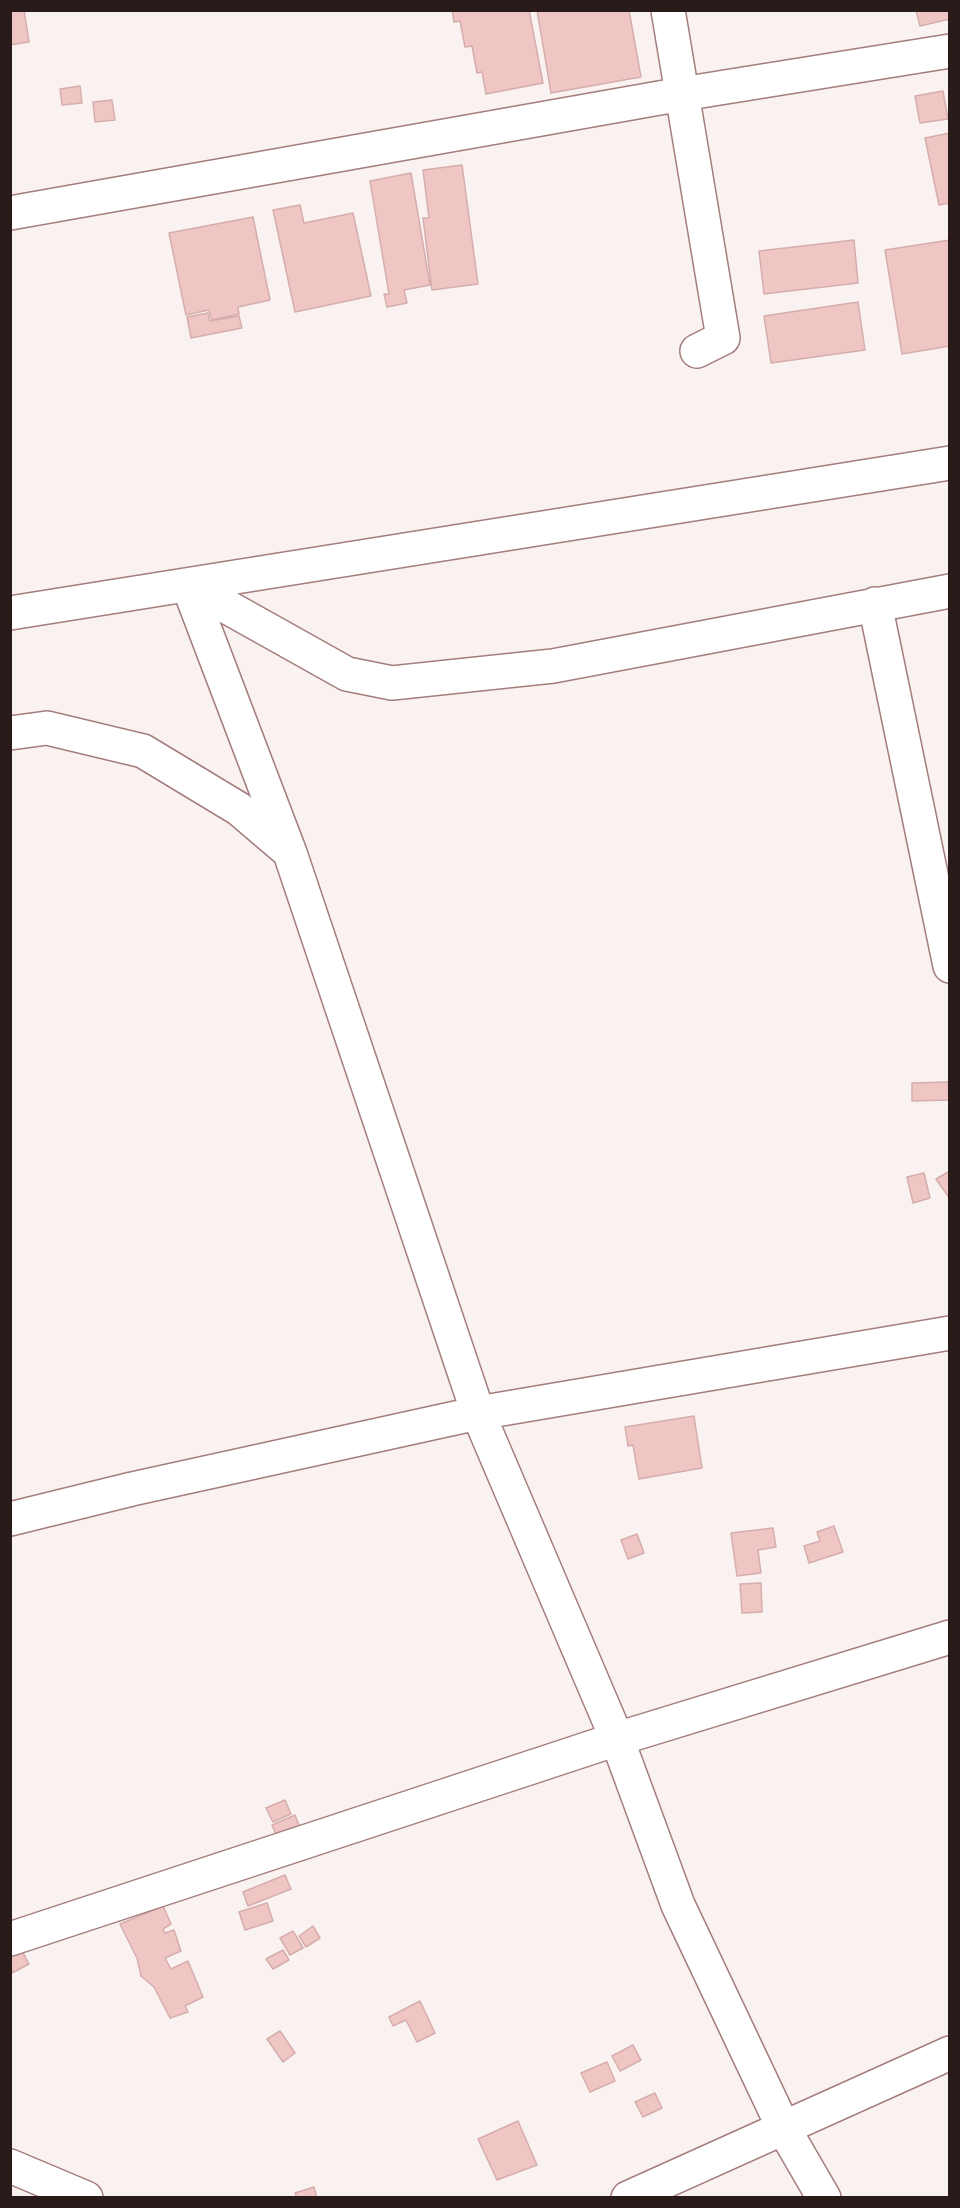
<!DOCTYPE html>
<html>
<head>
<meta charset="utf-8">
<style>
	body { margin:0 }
	#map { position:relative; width:960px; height:2208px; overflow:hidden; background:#faf2f1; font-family:"IBM Plex Serif",serif }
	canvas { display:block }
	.frame { position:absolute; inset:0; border:12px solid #291b1a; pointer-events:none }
</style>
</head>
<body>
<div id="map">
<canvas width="960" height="2208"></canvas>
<div class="frame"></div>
</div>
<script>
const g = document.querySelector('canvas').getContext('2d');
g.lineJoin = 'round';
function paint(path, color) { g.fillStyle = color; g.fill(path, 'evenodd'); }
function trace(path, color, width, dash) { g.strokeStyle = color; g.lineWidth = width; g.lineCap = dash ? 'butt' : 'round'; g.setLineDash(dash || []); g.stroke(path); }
const building = new Path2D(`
	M10,10H24L29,42L10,45Z
	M452,10H529L543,83L486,94L482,72L477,73L472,46L465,47L460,21L454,22Z
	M537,10H629L641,77L551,93Z
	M916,10H950V19L920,26Z
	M80,86L82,103L62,105L60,89Z
	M943,91L948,119L920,123L915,96Z
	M112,100L115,120L95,122L93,102Z
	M950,133V203L939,205L925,138Z
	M462,165L478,284L432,290L423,218H429L423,170Z
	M411,173L430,285L404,290L407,303L387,307L384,294H389L370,181Z
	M300,205L304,223L353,213L371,296L295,312L273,210Z
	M253,217L270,300L238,307L239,314L212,320L209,310L186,315L169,233Z
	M854,240L858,283L764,294L759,251Z
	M950,240V346L902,354L885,250Z
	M858,302L865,350L771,363L764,316Z
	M208,313L210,321L239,316L242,328L191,338L187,317Z
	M948,1082L949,1100L912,1101V1083Z
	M950,1171V1199L936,1179Z
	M924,1173L930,1198L913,1203L907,1177Z
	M694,1416L702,1468L639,1479L633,1445L628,1446L625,1427Z
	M834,1526L843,1552L809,1563L804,1546L820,1541L817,1532Z
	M773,1528L776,1547L758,1550L761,1573L737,1576L731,1533Z
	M637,1534L644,1553L628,1559L621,1540Z
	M761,1583L762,1612L742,1613L740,1584Z
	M285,1800L291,1814L273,1822L266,1808Z
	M295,1815L304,1838L281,1847L272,1825Z
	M285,1875L291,1889L248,1906L243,1892Z
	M267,1903L273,1921L245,1930L239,1912Z
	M163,1906L171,1924L163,1929L165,1933L174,1930L181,1951L165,1958L171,1969L188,1961L203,1997L185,2006L188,2012L170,2018L154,1987L141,1976L137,1958L120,1924Z
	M313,1926L320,1938L306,1947L299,1936Z
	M293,1931L303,1948L290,1955L280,1938Z
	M20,1947L29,1964L12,1973L10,1951Z
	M283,1950L289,1960L273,1969L266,1959Z
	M420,2001L435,2033L417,2042L406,2020L393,2026L389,2017Z
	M280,2031L295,2053L283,2062L267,2039Z
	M633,2045L641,2060L620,2071L612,2056Z
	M607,2062L615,2081L590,2092L581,2073Z
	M655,2093L662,2108L643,2117L635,2102Z
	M518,2121L537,2165L497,2180L478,2139Z
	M314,2187L317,2198H297L295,2193Z`);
const minor = new Path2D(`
	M668,10L723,338L697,351
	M10,213L682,94L950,51
	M188,585L290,853L478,1413L617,1739L678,1905L784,2129L824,2198
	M188,585L347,674L392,683L553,666L950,591
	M875,604L950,966
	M10,613L950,463
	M10,733L47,728L143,751L239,809L286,849
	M10,1519L132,1489L478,1413L950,1333
	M10,1939L617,1739L950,1637
	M10,2166L86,2198
	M628,2198L950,2053`);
paint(building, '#efc6c4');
trace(building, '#d5adac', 1.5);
trace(minor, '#a37e7c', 36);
trace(minor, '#fff', 33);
</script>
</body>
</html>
